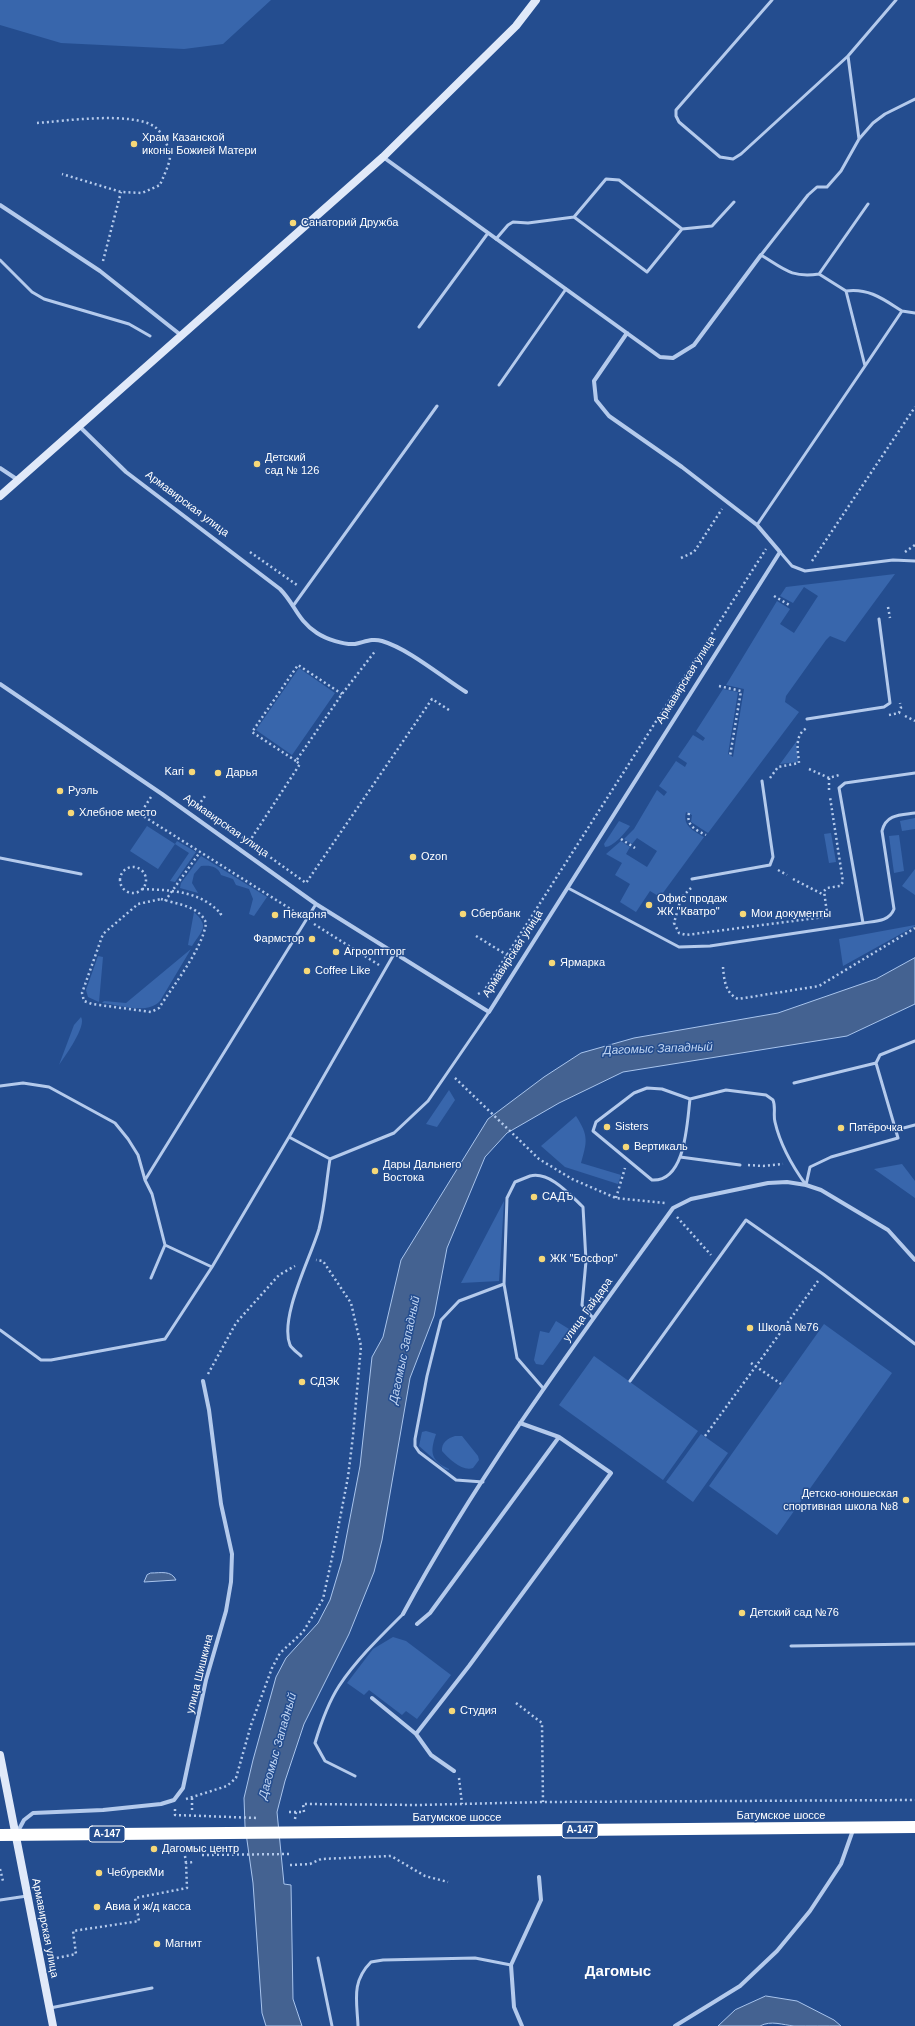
<!DOCTYPE html>
<html>
<head>
<meta charset="utf-8">
<style>
	body { margin:0 }
	canvas { display:block; background:#244d8f }
</style>
</head>
<body>
<canvas width="915" height="2026"></canvas>
<script>
const g = document.querySelector('canvas').getContext('2d');
g.lineJoin = 'round';
function paint(path, color) { g.fillStyle = color; g.fill(path, 'evenodd'); }
function trace(path, color, width, dash) { g.strokeStyle = color; g.lineWidth = width; g.lineCap = dash ? 'butt' : 'round'; g.setLineDash(dash || []); g.stroke(path); }
function write(font, color, halo, rows, align = 'center') {
  g.font = font + ' Arial,sans-serif'; g.lineWidth = 3; g.setLineDash([]); g.textBaseline = 'middle'; g.strokeStyle = halo; g.fillStyle = color; for (const [text, x, y, turn = 0] of rows) {
    g.save(); g.translate(x, y); g.rotate((+turn || 0) * Math.PI / 180); g.textAlign = isNaN(turn) ? turn : align; if (halo) g.strokeText(text, 0, 0); g.fillText(text, 0, 0); g.restore();
  }
}
const green = new Path2D(`
	M0,0H271L223,44L184,49L61,43L0,25Z
	M895,574L845,642L830,636L826,640L786,696L785,702L799,712L708,833L691,822L692,815L686,812C682,826 694,831 704,837L660,897L650,891L636,912L620,902L630,884L615,875L622,863L606,854L621,841L630,847L626,854L647,867L657,851L637,838L632,844L624,839L634,829L657,790L664,796L667,792L659,786L676,761L685,767L687,763L678,757L693,735L703,741L705,738L696,731L723,689L738,692L728,754L733,757L744,689L726,685L777,601L790,609L780,624L794,633L818,596L804,587L793,603L780,596L786,587Z
	M299,668L335,693L292,755L256,730Z
	M796,742L798,762L780,764Z
	M915,818V829L902,831L900,821Z
	M619,821L630,826C625,833 613,847 605,847L604,844Z
	M147,826L175,844L177,841L196,852L175,882L170,881L189,853L175,844L158,869L130,851Z
	M831,833L836,862L829,863L824,834Z
	M899,835L904,871L894,873L889,836Z
	M201,856L267,897L254,916L249,914L253,899L249,889L236,885L233,879L221,875C218,866 210,865 201,866L194,874L192,883L198,893L180,888L181,883Z
	M915,869V895L902,886Z
	M194,912C210,927 202,930 192,946L188,945Z
	M915,925V926L843,966L839,939Z
	M191,949L160,1001C147,1015 120,1005 102,1003L104,1001L126,1003Z
	M98,956L103,957L99,1002L88,997L86,990Z
	M81,1017C87,1026 65,1056 59,1065L74,1025Z
	M449,1090L455,1100L437,1127L426,1124Z
	M576,1116C589,1136 587,1142 581,1163L621,1175L618,1184L565,1167L541,1146Z
	M902,1164L915,1181V1198L874,1169Z
	M504,1201L499,1281L461,1283Z
	M556,1321L569,1329L543,1365L536,1364L534,1360L540,1331L549,1333Z
	M824,1324L892,1373L777,1535L709,1486Z
	M594,1356L698,1431L663,1480L559,1405Z
	M426,1431L436,1434C430,1452 430,1460 449,1469V1470L445,1469L419,1446L422,1432Z
	M701,1434L728,1453L693,1502L666,1482Z
	M455,1436H462L478,1456L479,1460L473,1468C463,1472 449,1459 442,1451C441,1443 448,1438 455,1436Z
	M393,1637L406,1641L451,1675L417,1719L406,1711L402,1715L369,1690L364,1695L347,1683L373,1649Z`);
const water = new Path2D(`
	M915,958V1004L847,1036L623,1072L559,1103L507,1133L485,1157L447,1248L434,1316L410,1378L382,1540L374,1572L349,1634L304,1724L285,1781L277,1812L284,1884L291,1885L293,1999L302,2026H266L262,2013L253,1883L245,1826L244,1798L253,1760L276,1677L286,1658L318,1623L330,1600L342,1560L360,1466L372,1357L383,1337L401,1260L488,1119L544,1077L581,1053L634,1038L778,1013L876,979Z
	M151,1573C161,1573 171,1570 176,1580L144,1582L147,1575Z
	M766,1996L797,2001L834,2020L841,2026C826,2026 809,2026 794,2026C783,2025 771,2020 760,2026H718L735,2010Z`);
const path = new Path2D(`
	M37,123C64,121 133,111 155,127C162,132 169,147 170,156C170,164 163,177 160,185L142,193L121,192L62,174
	M103,261L121,192
	M250,552L297,585
	M905,552L915,545
	M681,558L694,552L722,509
	M812,561L915,407
	M774,596L791,606
	M888,607L890,618
	M719,686L741,691L730,756
	M889,715L899,713L901,708L900,703
	M905,716L915,721
	M296,761L252,732L298,665L342,694
	M809,769L829,778
	M770,778L778,767L799,763C798,750 794,735 807,728
	M829,790V778L839,775
	M151,797L140,814L300,915
	M198,806L205,796
	M689,813C686,826 696,830 706,835
	M242,837L306,883L432,699L449,710
	M621,839L635,848
	M249,842L300,764L296,761L342,694L376,650
	M120 880a13 13 0 1 1 26 0a13 13 0 1 1-26 0Z
	M778,870L787,875
	M793,879L824,895
	M691,888L681,898L674,923L679,933L686,935L824,917L827,913L824,891L827,888L840,886L843,882L830,797
	M142,889C171,890 201,891 221,914L217,916
	M161,899C176,904 200,906 206,923C203,948 173,986 159,1008L151,1012L92,1004L84,1001L82,993L103,934L138,904Z
	M165,901L200,852
	M314,924L379,965
	M476,936L507,955
	M723,967C724,979 725,993 738,999L819,986L915,928
	M478,994L484,991L766,549
	M455,1078L539,1159L572,1179L616,1198L665,1203
	M748,1165L763,1166L783,1164
	M616,1198L625,1168
	M677,1217L711,1255
	M751,1363L781,1384
	M208,1374L236,1323L279,1275L295,1266
	M705,1436L818,1281
	M516,1703L542,1723L543,1802
	M459,1778L462,1804
	M192,1798V1813
	M186,1799L227,1786L236,1778L251,1725L272,1668L280,1653L303,1632L323,1599L335,1544L348,1477L353,1436L361,1346L351,1303L323,1261L316,1260
	M175,1809V1815L258,1818
	M289,1812H304L303,1804L419,1805L543,1802L915,1800
	M295,1819L296,1812
	M202,1855L290,1854
	M185,1856L186,1863
	M290,1865L310,1864L321,1859L391,1856L425,1876L448,1882
	M0,1869L3,1881
	M52,1959L76,1954L73,1931L139,1921L135,1898L187,1888L186,1863L193,1862`);
const lane = new Path2D(`
	M772,0L676,110V116L679,122L720,157L733,159L741,154L848,56
	M859,139L848,56L896,0
	M574,217L647,272L682,229
	M496,239L508,225L513,222L528,223L574,217L606,179L619,180L682,229L712,226L734,202
	M0,260L32,292L44,299L129,324L150,336
	M819,274L868,204
	M846,291C869,288 883,299 902,311
	M419,327L488,233
	M865,366L902,311L915,313
	M499,385L566,289
	M757,525L865,366L846,291L819,274C791,278 784,269 761,255L808,195L817,187H827L841,171L859,139L873,123L885,114L915,99
	M780,552L792,566L805,571L893,560L915,561
	M293,606L437,406
	M807,719L884,707L890,703L879,619
	M0,858L81,874
	M692,879L770,865L773,857L762,781
	M568,888L679,947L710,946L863,923L839,788L845,783L915,773
	M863,923C875,921 889,922 894,909L882,831C886,814 900,815 915,813
	M794,1083L876,1063L880,1055L915,1041
	M0,1086L23,1083L49,1087L115,1123L128,1139L138,1155L145,1180L152,1194L165,1245L151,1278
	M690,1099C687,1122 686,1182 652,1180L593,1131L596,1122L634,1093L647,1088L662,1089L690,1099L726,1090L766,1095L773,1100C776,1107 773,1115 775,1122C780,1144 793,1167 806,1185
	M896,1130L915,1125
	M289,1137L394,954
	M680,1157L740,1165
	M145,1180L316,904
	M806,1185L810,1167L831,1157L898,1138L876,1063
	M165,1245L212,1267
	M0,1330L41,1360H51L165,1339L212,1267L289,1137L330,1159
	M301,1356C298,1353 292,1349 290,1345C279,1317 311,1257 319,1229C325,1206 326,1183 330,1159L394,1133L428,1101L489,1012
	M630,1381L746,1220L823,1274L915,1344
	M543,1388L517,1358L504,1284L507,1198L515,1182C520,1180 525,1178 530,1176C550,1171 570,1195 583,1207L586,1261L582,1305L593,1318
	M483,1482L456,1480L419,1452L415,1446V1439L427,1376L441,1320L459,1301L504,1284
	M791,1646L915,1644
	M355,1776L325,1761L315,1743C321,1723 328,1703 339,1686C357,1659 381,1636 403,1614
	M0,1900L27,1896
	M318,1958L332,2026
	M50,2008L152,1988
	M358,2026C357,2001 351,1982 371,1962L383,1960L475,1958L511,1965`);
const street = new Path2D(`
	M383,157L660,357L673,358L694,345L761,255
	M0,205L100,271L182,336
	M79,426L126,472L280,589C295,604 297,620 317,633C326,639 344,645 355,644C365,642 372,638 382,641C409,649 442,677 466,692
	M0,468L18,480
	M0,684L162,794L316,904L489,1012L780,552L757,525L682,467L609,416L596,400L594,381L627,333
	M403,1614C480,1471 578,1340 673,1208L691,1199L768,1183L787,1182L806,1185L821,1190L888,1230L915,1260
	M417,1624L430,1613L559,1437L520,1423
	M372,1698L416,1734
	M454,1771L431,1755L416,1734L469,1666L611,1473L559,1437
	M17,1833L24,1820L33,1813L103,1810L161,1804L174,1800L183,1788L206,1680L226,1611L231,1582L232,1554L221,1504L209,1410L203,1381
	M522,2026L514,2007L511,1965L541,1900L539,1877
	M675,2026L740,1986L777,1951L810,1911L841,1864L853,1830`);
const secondary = new Path2D(`
	M0,496L383,157L516,26L536,0
	M0,1755L53,2026`);
const highway = new Path2D(`
	M0,1835L915,1827`);
const markers = [
	[134,144,4,"#f6d878"],
	[293,223,4,"#f6d878"],
	[257,464,4,"#f6d878"],
	[192,772,4,"#f6d878"],
	[218,773,4,"#f6d878"],
	[60,791,4,"#f6d878"],
	[71,813,4,"#f6d878"],
	[413,857,4,"#f6d878"],
	[649,905,4,"#f6d878"],
	[463,914,4,"#f6d878"],
	[743,914,4,"#f6d878"],
	[275,915,4,"#f6d878"],
	[312,939,4,"#f6d878"],
	[336,952,4,"#f6d878"],
	[552,963,4,"#f6d878"],
	[307,971,4,"#f6d878"],
	[607,1127,4,"#f6d878"],
	[841,1128,4,"#f6d878"],
	[626,1147,4,"#f6d878"],
	[375,1171,4,"#f6d878"],
	[534,1197,4,"#f6d878"],
	[542,1259,4,"#f6d878"],
	[750,1328,4,"#f6d878"],
	[302,1382,4,"#f6d878"],
	[906,1500,4,"#f6d878"],
	[742,1613,4,"#f6d878"],
	[452,1711,4,"#f6d878"],
	[154,1849,4,"#f6d878"],
	[99,1873,4,"#f6d878"],
	[97,1907,4,"#f6d878"],
	[157,1944,4,"#f6d878"]
];
const shields = [
	[580,1830,36],
	[107,1834,36]
];
const shieldNames = [
	["А-147",580,1830],
	["А-147",107,1834]
];
const poiNames = [
	["Храм Казанской",142,138],
	["иконы Божией Матери",142,151],
	["Санаторий Дружба",301,223],
	["Детский",265,458],
	["сад № 126",265,471],
	["Kari",184,772,"right"],
	["Дарья",226,773],
	["Руэль",68,791],
	["Хлебное место",79,813],
	["Ozon",421,857],
	["Офис продаж",657,899],
	["ЖК \"Кватро\"",657,912],
	["Сбербанк",471,914],
	["Мои документы",751,914],
	["Пекарня",283,915],
	["Фармстор",304,939,"right"],
	["Агрооптторг",344,952],
	["Ярмарка",560,963],
	["Coffee Like",315,971],
	["Sisters",615,1127],
	["Пятёрочка",849,1128],
	["Вертикаль",634,1147],
	["Дары Дальнего",383,1165],
	["Востока",383,1178],
	["САДЪ",542,1197],
	["ЖК \"Босфор\"",550,1259],
	["Школа №76",758,1328],
	["СДЭК",310,1382],
	["Детско-юношеская",898,1494,"right"],
	["спортивная школа №8",898,1507,"right"],
	["Детский сад №76",750,1613],
	["Студия",460,1711],
	["Дагомыс центр",162,1849],
	["ЧебурекМи",107,1873],
	["Авиа и ж/д касса",105,1907],
	["Магнит",165,1944]
];
const streetNames = [
	["Армавирская улица",187,504,37],
	["Армавирская улица",686,680,-58],
	["Армавирская улица",226,826,35],
	["Армавирская улица",513,954,-57],
	["улица Гайдара",588,1310,-54],
	["улица Шишкина",200,1674,-76],
	["Батумское шоссе",781,1816],
	["Батумское шоссе",457,1818],
	["Армавирская улица",45,1928,79]
];
const waterNames = [
	["Дагомыс Западный",658,1049,-2],
	["Дагомыс Западный",405,1350,-78],
	["Дагомыс Западный",278,1746,-74]
];
const districtNames = [
	["Дагомыс",618,1972]
];
paint(green, '#3866ac');
paint(water, '#446291');
trace(water, '#a8c4ed', 1);
trace(path, '#b4caec', 2.5, [2, 3]);
trace(lane, '#b4caec', 3);
trace(street, '#b4caec', 4);
trace(secondary, '#e0e9f9', 8);
trace(highway, '#fff', 12);
for (const [x, y, r, color] of markers) { const dot = new Path2D(); dot.arc(x, y, r, 0, 2 * Math.PI); g.fillStyle = color; g.fill(dot); trace(dot, '#244d8f', 1.5); }
for (const [x, y, w] of shields) { const box = new Path2D(); box.roundRect(x - w / 2, y - 8, w, 16, 3); g.fillStyle = '#244d8f'; g.fill(box); trace(box, '#fff', 1); }
write('bold 10px', '#fff', null, shieldNames);
write('11px', '#fff', '#244d8f', poiNames, 'left');
write('11px', '#fff', '#244d8f', streetNames);
write('italic 12px', '#c0d5f3', '#244d8f', waterNames);
write('bold 15px', '#fff', '#244d8f', districtNames);
</script>
</body>
</html>
